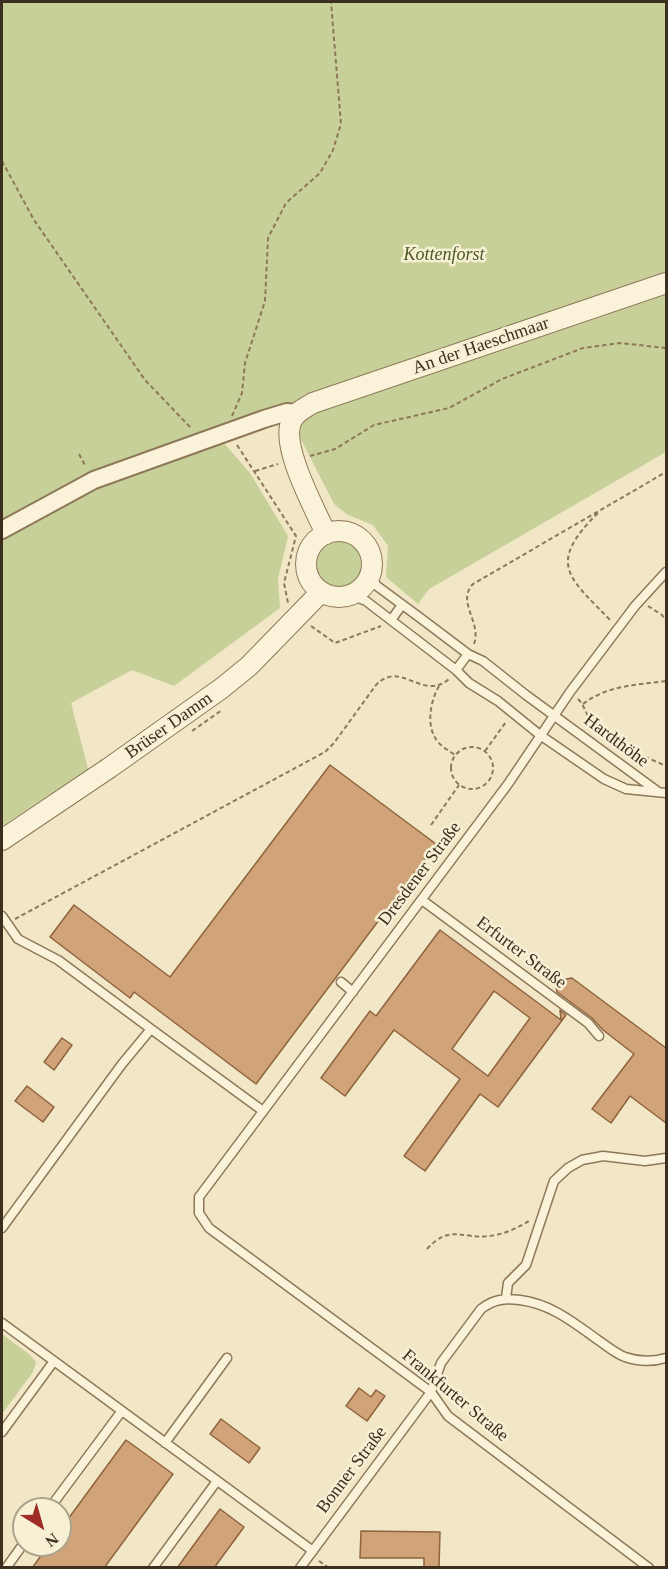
<!DOCTYPE html>
<html>
<head>
<meta charset="utf-8">
<style>
	body { margin:0 }
	#map { position:relative; width:668px; height:1569px; overflow:hidden; background:#f1e6c5; font-family:"Times New Roman",serif }
	canvas { display:block }
	.frame { position:absolute; inset:0; border:3px solid #3c2f1f; pointer-events:none }
	.north { position:absolute; left:12px; top:1497px; width:60px; height:60px; box-sizing:border-box; background:#f8f0d5; border:2px solid #ada38c; border-radius:50%; rotate:143deg; font-size:16px; font-weight:700; line-height:24px; text-align:center; color:#3c2f1f }
	.north::after { content:''; display:block; margin:auto; width:21px; height:27px; background:#9f2d27; clip-path:polygon(50% 0,100% 100%,50% 72%,0 100%) }
</style>
</head>
<body>
<div id="map">
<canvas width="668" height="1569"></canvas>
<div class="frame"></div>
<div class="north">N</div>
</div>
<script>
const g = document.querySelector('canvas').getContext('2d');
g.lineJoin = 'round';
function paint(path, color) { g.fillStyle = color; g.fill(path, 'evenodd'); }
function trace(path, color, width, dash) { g.strokeStyle = color; g.lineWidth = width; g.lineCap = dash ? 'butt' : 'round'; g.setLineDash(dash || []); g.stroke(path); }
function write(font, color, halo, rows, align = 'center') {
  g.font = font + ' "Times New Roman",serif'; g.lineWidth = 5; g.setLineDash([]); g.textBaseline = 'middle'; g.strokeStyle = halo; g.fillStyle = color; for (const [text, x, y, turn = 0] of rows) {
    g.save(); g.translate(x, y); g.rotate((+turn || 0) * Math.PI / 180); g.textAlign = isNaN(turn) ? turn : align; if (halo) g.strokeText(text, 0, 0); g.fillText(text, 0, 0); g.restore();
  }
}
const green = new Path2D(`
	M2,2H666V452L429,589L418,604L386,577L388,546L373,525L348,515L334,504L287,412L216,434L250,473L288,536L278,579L280,608L174,686L132,670L71,703L88,769L2,826Z
	M315 563a24 24 0 1 1 48 0a24 24 0 1 1-48 0Z
	M2,1334L29,1354L36,1362L33,1372L2,1414Z`);
const building = new Path2D(`
	M330,765L436,844L256,1084L134,992L130,998L50,937L74,905L170,977Z
	M440,930L561,1020L560,1010L566,1015L498,1107L480,1094L425,1171L404,1156L460,1079L394,1030L345,1096L321,1078L370,1011L376,1016ZM494,991L530,1018L488,1076L452,1049Z
	M572,978L666,1048V1123L630,1096L611,1123L592,1109L634,1054L603,1030L592,1018L557,992L555,981Z
	M62,1038L72,1045L54,1070L44,1062Z
	M27,1086L54,1107L43,1122L15,1101Z
	M359,1388L371,1397L376,1390L385,1396L367,1421L346,1406Z
	M221,1419L260,1448L249,1463L210,1434Z
	M126,1440L173,1474L104,1568H32L49,1545H60V1530Z
	M220,1509L244,1527L214,1568H177Z
	M361,1531L440,1532L439,1568H424V1558H360Z`);
const path = new Path2D(`
	M2,161L34,220L145,380L192,429
	M232,416L242,393L245,363L265,301L268,238L286,203L320,173L333,150L341,124L331,2
	M237,445L296,536L284,583L288,603
	M79,454L86,467
	M310,456L335,449L374,425L449,408L502,379L583,348L620,343L666,348
	M255,471L278,464
	M598,513C545,565 570,578 612,622
	M648,606L662,615L666,621
	M311,626L335,643L381,626
	M474,644C482,622 456,602 473,584L666,472
	M439,686C430,702 425,728 439,743C443,748 450,751 455,755
	M578,699C584,705 585,712 590,719L639,754L666,766
	M583,704C608,685 637,685 666,681
	M192,731L222,710
	M451 768a21 21 0 1 1 42 0a21 21 0 1 1-42 0Z
	M485,751L506,722
	M431,825L459,785
	M15,919L325,752L334,743L376,685C401,659 422,702 449,679
	M427,1249C450,1224 461,1239 489,1236C503,1235 517,1228 529,1221
	M319,1561L329,1568`);
const service = new Path2D(`
	M369,577L377,586L419,617L468,654L483,661L526,695L657,791
	M351,595L366,601L456,670L469,683L498,701L540,735L604,779L626,789L666,793
	M391,620L402,605
	M456,670L468,654
	M422,900L588,1023L599,1036
	M2,916L18,939L58,960L151,1029
	M341,982L353,992
	M2,1228L122,1064L151,1029L263,1111
	M506,1298L508,1283L526,1265L554,1181L568,1168L582,1160L603,1156L645,1161L666,1158
	M2,1323L54,1361
	M2,1432L54,1361L313,1551
	M165,1443L227,1358
	M49,1509L121,1412
	M6,1568L24,1543
	M153,1568L217,1481
	M300,1568L431,1392L441,1363L481,1309C494,1299 505,1298 520,1300C551,1304 573,1322 598,1340C607,1346 615,1353 625,1357C639,1362 652,1362 666,1358
	M649,1568L448,1416L431,1392L209,1228L199,1213V1197L508,784L570,692L635,606L666,572`);
const minor = new Path2D(`
	M2,530L94,480L264,419L287,412L297,413`);
const tertiary = new Path2D(`
	M306 564a33 33 0 1 1 66 0a33 33 0 1 1-66 0Z
	M326,534C315,509 279,444 292,420C297,411 305,408 313,403L666,283
	M2,840L109,768L222,688L249,666L321,592`);
const parkNames = [
	["Kottenforst",444,255]
];
const streetNames = [
	["An der Haeschmaar",481,346,-19],
	["Brüser Damm",169,726,-35],
	["Hardthöhe",616,741,37],
	["Dresdener Straße",420,874,-53],
	["Erfurter Straße",521,953,37],
	["Frankfurter Straße",455,1396,40],
	["Bonner Straße",352,1470,-53]
];
paint(green, '#c6d098');
paint(building, '#d1a379');
trace(building, '#8e633e', 1.5);
trace(service, '#8d785a', 11);
trace(minor, '#8d785a', 20);
trace(tertiary, '#8d785a', 22);
trace(path, '#8d785a', 2, [4.5, 3]);
trace(service, '#fbf3d9', 8);
trace(minor, '#fbf3d9', 16);
trace(tertiary, '#fbf3d9', 20);
write('italic 18px', '#495a24', '#f8f0d5', parkNames);
write('18px', '#3c2f1f', '#f8f0d5', streetNames);
</script>
</body>
</html>
